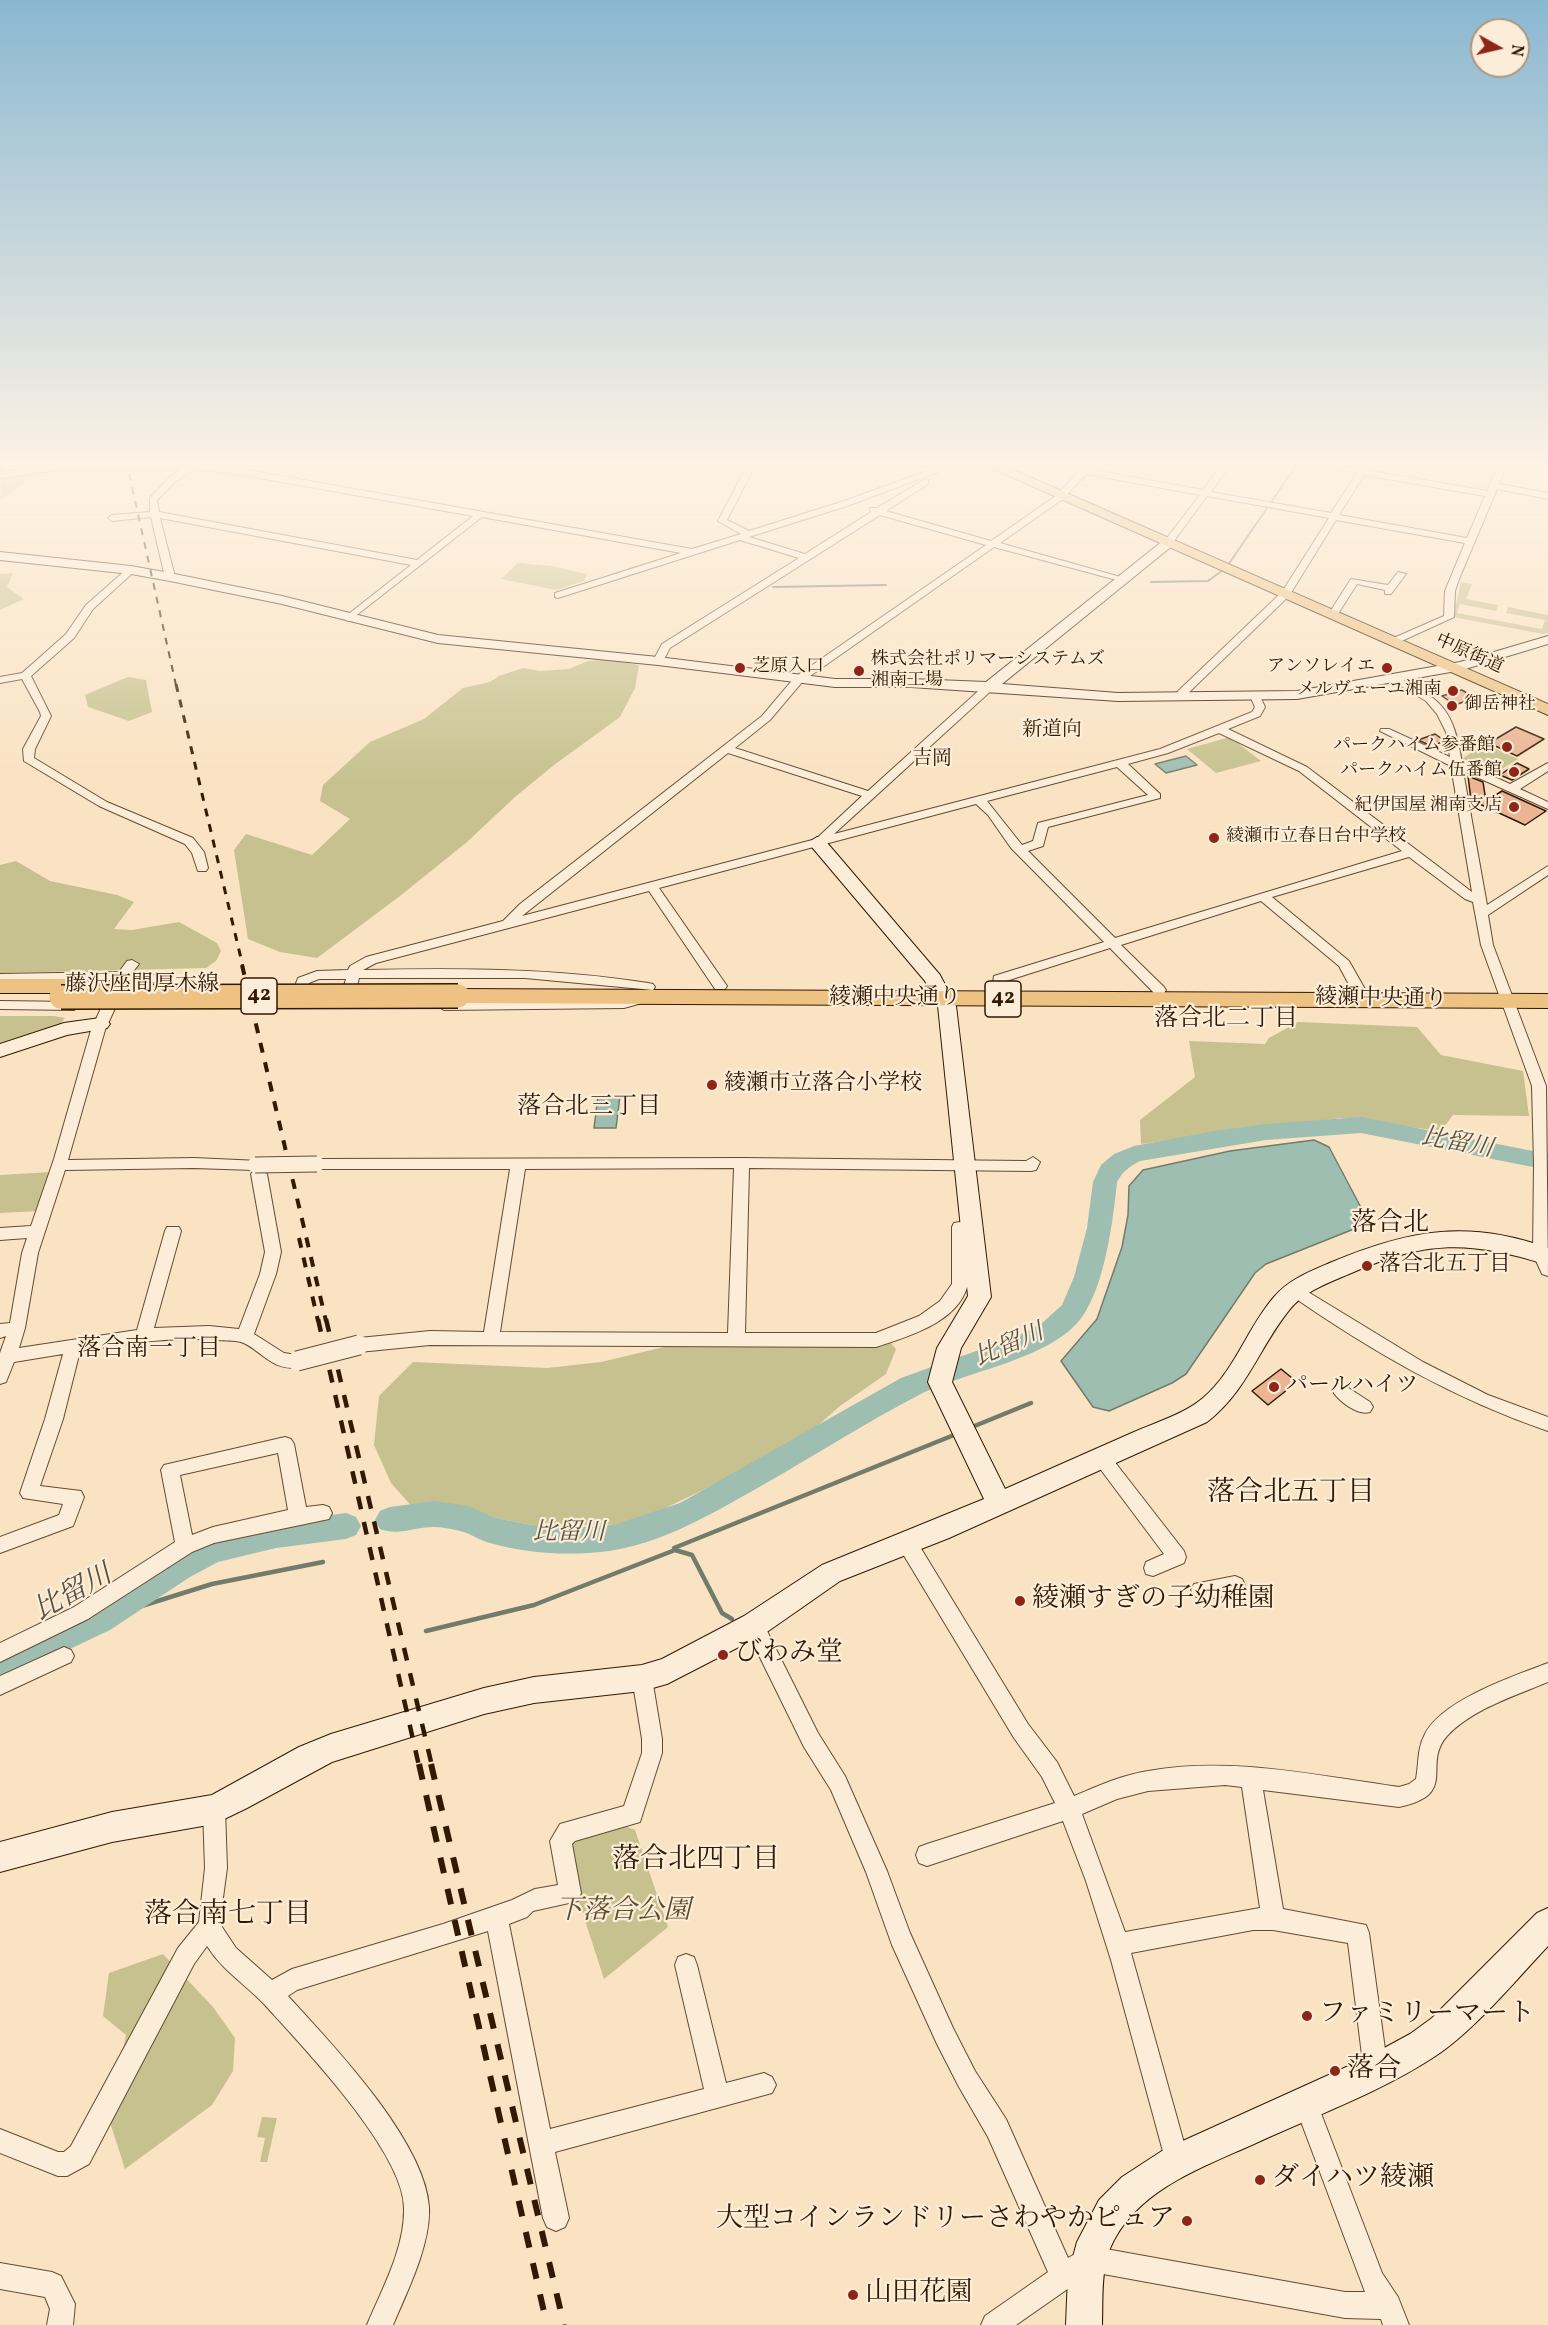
<!DOCTYPE html>
<html>
<head>
<meta charset="utf-8">
<style>
	body { margin:0 }
	#map { position:relative; width:1548px; height:2325px; overflow:hidden; background:#fae3c3; font-family:Vollkorn,serif }
	canvas { display:block }
	.north { position:absolute; left:1470px; top:18px; width:60px; height:60px; box-sizing:border-box; background:#fcedd8; border:2px solid #ab9883; border-radius:50%; rotate:98deg; font-size:16px; font-weight:700; line-height:24px; text-align:center; color:#311903 }
	.north::after { content:''; display:block; margin:auto; width:21px; height:27px; background:#8f2418; clip-path:polygon(50% 0,100% 100%,50% 72%,0 100%) }
</style>
</head>
<body>
<div id="map">
<canvas width="1548" height="2325"></canvas>
<div class="north">N</div>
</div>
<script>
const g = document.querySelector('canvas').getContext('2d');
g.lineJoin = 'round';
function paint(path, color) { g.fillStyle = color; g.fill(path, 'evenodd'); }
function trace(path, color, width, dash) { g.strokeStyle = color; g.lineWidth = width; g.lineCap = dash ? 'butt' : 'round'; g.setLineDash(dash || []); g.stroke(path); }
function write(font, color, halo, rows, align = 'center') {
  g.font = font + ' Vollkorn,"Noto Serif JP",serif'; g.lineWidth = 4.5; g.setLineDash([]); g.textBaseline = 'middle'; g.strokeStyle = halo; g.fillStyle = color; for (const [text, x, y, turn = 0] of rows) {
    g.save(); g.translate(x, y); g.rotate((+turn || 0) * Math.PI / 180); g.textAlign = isNaN(turn) ? turn : align; if (halo) g.strokeText(text, 0, 0); g.fillText(text, 0, 0); g.restore();
  }
}
const green = new Path2D(`
	M0,460H10L2,471L26,474L24,484L1,499Z
	M518,563L551,566L587,574L584,581L556,590L501,579Z
	M13,573L7,587L24,599L0,610V574Z
	M1461,582L1472,584L1466,599L1498,605L1496,611L1460,604L1457,613L1542,629L1545,620L1506,613L1508,607L1548,615V633L1543,634L1453,617Z
	M608,660L639,665L635,688L620,717L554,765L515,797L467,842L400,896L317,958L280,952L248,939L234,850L246,834L312,855L350,819L320,801L323,785L370,742L424,719L463,688L490,682L499,676L523,668L540,671L569,669L588,661Z
	M128,677L146,680L152,712L129,721L88,707L85,695Z
	M1230,737L1261,761L1216,773L1187,749Z
	M1485,744L1518,759L1490,776L1464,765L1463,758Z
	M16,861L50,881L117,895L134,902L114,929L132,930L179,922L217,943L221,951L216,961L206,968L0,973V865Z
	M0,1016H54L65,1018L59,1025L0,1047Z
	M1298,1022L1417,1027L1441,1055L1523,1071L1529,1116L1453,1115L1441,1131L1341,1118L1141,1144L1140,1120L1195,1077L1189,1041L1265,1044L1269,1038Z
	M51,1172L38,1211L0,1213V1175Z
	M886,1338L896,1349L886,1374L840,1406L807,1435L763,1461L632,1524L538,1526L472,1514L414,1509L391,1483L374,1445L379,1396L413,1362L547,1368L601,1362L685,1342Z
	M620,1824L635,1830L668,1927L604,1979L578,1899L580,1897L569,1843Z
	M163,1954L213,2007L235,2038L233,2071L212,2105L125,2169L109,2119L126,2035L103,2016L109,1973Z
	M262,2117L277,2118L267,2162H260L265,2138L257,2137Z`);
const water = new Path2D(`
	M1186,756L1197,765L1166,773L1155,764Z
	M598,1096H620L616,1128H594Z
	M1314,1140L1329,1147L1366,1217L1364,1225L1266,1264L1255,1273L1186,1374L1172,1383L1109,1411L1093,1407L1061,1361L1097,1319L1122,1247L1128,1215L1129,1186L1143,1170L1230,1151Z`);
const streamFar1 = new Path2D(`
	M1228,565L1300,460
	M1151,582L1208,581L1223,570
	M773,587L886,585`);
const stream = new Path2D(`
	M972,1427L1031,1403
	M674,1548L954,1435
	M100,1619L212,1584L323,1562
	M426,1631L534,1605L675,1550L692,1555L722,1613L732,1619`);
const river = new Path2D(`
	M1361,1117L1548,1154V1170L1361,1133L1266,1140L1140,1161C1130,1166 1122,1172 1117,1182C1113,1221 1105,1285 1082,1317C1051,1360 965,1371 919,1395C865,1423 814,1456 761,1486C708,1516 652,1550 589,1553C557,1555 521,1552 490,1543C479,1540 470,1533 460,1531C452,1529 442,1527 433,1527C415,1527 398,1536 380,1529L375,1520L380,1511L390,1507L434,1501L468,1506L495,1518L532,1525L588,1527L617,1524L680,1503L901,1378L1015,1337L1041,1324L1062,1305L1074,1277L1087,1228L1093,1182L1101,1165L1114,1154L1134,1146L1215,1131L1266,1124Z
	M346,1513L356,1517L361,1526L356,1535L346,1539L276,1548L218,1562L190,1577L110,1630L0,1682V1652L88,1610L168,1558L196,1544L258,1525Z`);
const building = new Path2D(`
	M1462,690L1475,698L1455,705L1442,696Z
	M1516,727L1544,739L1517,756L1489,743Z
	M1435,734L1445,741L1431,746L1418,740Z
	M1517,763L1529,769L1512,780L1500,775Z
	M1468,776L1483,782L1486,801L1502,791L1546,811L1525,825L1471,800Z
	M1281,1369L1297,1382L1268,1405L1252,1391Z`);
const street = new Path2D(`
	M750,460H758L727,520L749,531L844,501L957,460H970L850,505L749,537L805,554L871,512L870,508H877L925,479L928,480V484L886,511L991,541L1057,495L1084,466L1062,460H1082L1093,464L1089,469L1203,490L1225,460H1234L1211,492L1331,513L1357,473L1292,460H1312L1359,469L1365,460H1373L1367,470L1487,491L1501,460H1509L1499,484L1548,493V499L1497,489L1459,579L1455,591L1454,617L1393,645L1389,644V640L1444,616L1445,591L1465,543L1336,520L1289,596L1182,699L1178,700L1173,697L1174,695L1282,592L1329,518L1207,496L1171,545L1168,546L1163,543L1200,495L1086,474L1063,499L1000,543L1124,578V582L994,547L803,681L770,720L735,748L868,791L985,685H993V689L834,834L1160,749L1252,712L1255,707L1250,696L1255,693L1259,694L1265,707L1260,716L1228,729L1307,767L1472,892L1451,766L1380,731L1381,729H1389L1450,757L1446,732L1437,714L1426,701L1389,679L1398,677C1444,701 1453,710 1462,762L1510,784L1548,763V771L1520,789L1548,802V809L1463,771L1487,905L1548,866V875L1488,915L1493,945L1546,1086L1548,1276L1542,1274L1533,1254L1534,1164L1532,1086L1481,945L1473,902L1465,899L1409,857L1272,897L1349,961L1366,991L1359,995L1354,994L1339,966L1261,901L1121,945L1164,987L1166,990L1164,993H1154L1110,948L1006,981L1004,993H994L992,990L994,976L1104,942L1011,848L988,815L976,804L659,888L727,986L725,989H715L649,891L376,963L363,970C459,968 553,968 648,983L653,984L655,987L653,990L525,978H359L353,1003L346,1007L339,1003L346,979H319L309,983L304,1004L299,1005L290,999L298,978L317,971L348,970L350,966L366,957L503,921L520,904L762,716L795,677L986,545L880,515L670,648L662,663L658,664L653,661L662,644L799,558L740,540L558,598L555,597V593L681,553L482,517L349,621L346,620V616L411,565L160,518L175,577L170,580L165,577L151,517L112,521L108,518L112,515L150,512V498L169,478L180,470H59L0,478V472L59,464L188,465L193,463L242,469L692,549L741,534L718,521ZM194,469L242,475L473,516L417,560L159,512L157,500L175,482ZM1364,475L1485,496L1467,538L1339,515ZM1219,733L1299,771L1402,851L1115,938L1028,851L1043,846L1048,827L1160,798V794L1128,764L1168,753ZM728,753L862,796L816,839L522,916ZM1117,767L1148,795L1038,823L1033,841L1022,845L987,801Z
	M128,568L136,570L93,609L74,638L31,676L51,716L35,749L34,758L107,802L193,838L204,852L208,868L206,871H198L192,853L185,844L99,806L24,761L23,749L41,716L40,712L22,679L0,683V677L22,673L38,659L66,634L86,605Z
	M1398,572L1406,574L1391,594H1385V590L1357,584L1336,617L1328,615L1351,579L1388,585Z
	M132,960L139,964L132,973L187,978L194,983L198,993L189,1004L184,1005L177,1001L184,992L180,985L128,980L105,1030L68,1160L194,1158L260,1161L263,1165L260,1169L267,1174L281,1252L276,1274L254,1334L284,1353L303,1356L305,1361L303,1366C274,1375 261,1349 241,1342C234,1340 225,1341 218,1340C172,1336 126,1344 80,1351L63,1419L40,1486L81,1491L84,1497L73,1526L0,1553V1537L59,1515L63,1504L23,1498L20,1493L45,1419L63,1354L14,1362L6,1382L0,1384V1353L6,1336L0,1338V1324L10,1323L22,1253L27,1238L0,1240V1228L31,1226L54,1159L91,1030L114,980L0,982V974L119,972L127,961ZM194,1168L254,1170L251,1174L265,1252L260,1274L239,1329L209,1326L154,1328L181,1231L179,1227H167L165,1231L137,1330L19,1348L25,1328L38,1253L65,1170Z
	M641,995L648,999L646,1002L624,1008L444,1010L437,1006L444,1002L623,1000Z
	M0,1001L74,1002L81,1006L74,1010L0,1009Z
	M1033,1157L1040,1162L1036,1170L1031,1171L749,1168L745,1333H876L919,1316L940,1301L952,1284V1227L954,1223L972,1220L978,1222L980,1226L978,1230L968,1232C969,1247 971,1264 969,1279C963,1321 910,1336 876,1347L430,1345L359,1352L353,1350L351,1345L353,1340L359,1338L430,1331L484,1332L510,1169H317L309,1164L317,1159L742,1158L1026,1161ZM734,1168L728,1333L500,1332L525,1169Z
	M1295,1284L1423,1362L1488,1395L1548,1417V1431C1454,1399 1371,1351 1289,1294L1287,1290L1289,1286Z
	M1341,1383L1370,1402L1373,1407L1370,1412C1358,1416 1338,1401 1332,1390L1335,1385Z
	M285,1437L291,1439L294,1444L306,1507L323,1505L329,1507L332,1513L329,1519L214,1543L192,1552L88,1619L0,1662V1643L74,1607L175,1542L161,1470L164,1465ZM278,1453L288,1510L213,1527L192,1535L180,1475Z
	M1101,1450L1107,1452L1184,1551L1186,1557L1184,1563L1153,1576L1146,1574L1144,1568L1146,1562L1164,1554L1095,1462L1092,1457L1095,1452Z
	M907,1535L914,1537L1028,1724L1057,1762L1074,1796C1098,1786 1122,1775 1148,1771C1231,1756 1317,1776 1399,1787L1409,1784L1416,1779C1419,1763 1417,1749 1425,1734C1442,1700 1514,1676 1548,1663V1682C1515,1696 1472,1709 1447,1736C1421,1766 1460,1794 1399,1807L1263,1790L1283,1909L1366,1925L1369,1933L1388,2071L1384,2079L1376,2083L1368,2079L1364,2071L1348,1943L1273,1930H1253L1131,1953L1189,2161L1186,2170L1177,2173L1168,2170L1111,1960L1086,1881L1063,1821L927,1866L919,1863L916,1855L919,1847L927,1844L1055,1803L1042,1777L1014,1738L900,1549L898,1543L900,1537ZM1225,1785L1242,1787L1260,1908L1125,1932L1082,1814L1117,1799L1148,1791Z
	M1235,1576L1242,1579L1245,1585L1242,1591C1229,1596 1207,1601 1194,1596L1191,1590L1194,1584Z
	M754,1616L761,1619L818,1733L845,1776L887,1871L910,1933L953,2028L975,2071L1006,2119L1068,2258L1089,2246L1345,2292H1365L1294,2103L1298,2095L1306,2091L1314,2095L1382,2273L1398,2297L1409,2325H1383L1381,2319L1345,2318L1092,2272L1016,2325H981L985,2316L1048,2272L988,2137L959,2087L937,2044L892,1945L866,1872L831,1790L804,1747L744,1625L747,1619Z
	M64,1647L71,1650L74,1656L71,1662L0,1695V1676Z
	M642,1669L649,1671L652,1678L662,1739V1753L640,1822L575,1841L572,1844L581,1893L578,1901L533,1911L527,1917L509,1924L550,2129L704,2089L675,1965L678,1957L686,1954L694,1957L697,1965L726,2083L764,2073L772,2077L776,2085L772,2093L555,2152L569,2218L565,2227L556,2231L547,2227L543,2218L488,1931L297,1990L288,1996C332,2044 425,2141 429,2207C431,2244 407,2292 393,2325H367C382,2289 405,2248 404,2208C404,2152 302,2046 264,2004C245,1984 222,1970 207,1946L194,1964L89,2164L67,2176H58L0,2153V2129L58,2152H64L71,2146L178,1948L199,1922L205,1868L203,1809L207,1802L214,1798L221,1802L225,1809L227,1868L222,1905V1927L236,1948L272,1980L292,1969L443,1924L512,1900L535,1889L558,1885L550,1841L560,1824L624,1806L642,1753V1739L632,1678L635,1671Z
	M0,2263L52,2272L61,2276L75,2304L73,2325H47L50,2309L45,2297L0,2289Z`);
const secondary = new Path2D(`
	M1168,539L1174,543L1172,546L1002,684L1118,693L1297,691L1460,662L1548,636V644L1462,670L1297,699L1118,701L911,687H835L658,665L438,643L282,604L170,581L131,574L0,560V552L131,566L170,573L282,596L438,635L658,657L835,679H911L986,682L1164,540Z
	M817,837L823,838L940,975L956,1006L991,1297L961,1348L952,1382L1005,1489C1048,1470 1091,1451 1134,1432C1157,1422 1184,1414 1203,1398C1235,1371 1247,1328 1274,1297C1289,1279 1311,1271 1332,1262C1408,1230 1468,1219 1548,1248V1265C1467,1240 1427,1240 1349,1274C1328,1283 1305,1291 1290,1309C1259,1347 1248,1390 1207,1422L949,1538L840,1581L764,1634L667,1684L642,1691L534,1703L484,1714L332,1762L247,1808L214,1824L112,1842L0,1872V1842L112,1812L212,1795L299,1747L331,1734L484,1688L534,1677L642,1665L662,1659L744,1616L822,1565L984,1499L928,1382L937,1348L968,1296L938,1006L925,981L811,846L809,842Z
	M100,1018L107,1020L110,1024L107,1028L67,1035L0,1057V1044L64,1023Z
	M1548,1908V1946C1515,1981 1473,2032 1434,2057C1379,2093 1314,2116 1254,2144C1203,2167 1142,2188 1114,2240C1100,2266 1103,2297 1102,2325H1066L1068,2275L1077,2242L1099,2200L1122,2177L1165,2149L1364,2059L1410,2034L1432,2018L1537,1913Z`);
const primary = new Path2D(`
	M973,460H991L1548,704V715Z
	M0,979H68L76,981L79,986L76,991L68,993H0Z
	M458,989L1548,994V1008L458,1003L450,1001L447,996L450,991Z`);
const railFar4 = new Path2D(`
	M126,460L176,685`);
const railFar3 = new Path2D(`
	M176,684L243,967`);
const railFar2 = new Path2D(`
	M242,965L326,1321
	M299,1238L318,1321`);
const railFar1 = new Path2D(`
	M318,1319L419,1766
	M326,1319L432,1766`);
const rail = new Path2D(`
	M419,1764L547,2325
	M431,1764L564,2325`);
const streetBridgeFar1 = new Path2D(`
	M255,1165L317,1164`);
const streetBridge = new Path2D(`
	M297,1361L359,1345`);
const primaryBridge = new Path2D(`
	M61,997L458,996`);
const markers = [
	[740,668,6,"#8f2418"],
	[1387,668,6,"#8f2418"],
	[859,671,6,"#8f2418"],
	[1453,691,6,"#8f2418"],
	[1452,706,6,"#8f2418"],
	[1507,747,6,"#8f2418"],
	[1514,772,6,"#8f2418"],
	[1514,807,6,"#8f2418"],
	[1214,838,6,"#8f2418"],
	[712,1085,6,"#8f2418"],
	[1367,1266,6,"#8f2418"],
	[1274,1387,6,"#8f2418"],
	[1020,1601,6,"#8f2418"],
	[723,1655,6,"#8f2418"],
	[1307,2016,6,"#8f2418"],
	[1335,2071,6,"#8f2418"],
	[1260,2180,6,"#8f2418"],
	[1187,2221,6,"#8f2418"],
	[853,2295,6,"#8f2418"]
];
const farStreetnames = [
	["中原街道",1469,655,24]
];
const farPoinames = [
	["株式会社ポリマーシステムズ",871,661,"left"],
	["湘南工場",871,682,"left"],
	["芝原入口",752,668,"left"],
	["アンソレイエ",1375,668],
	["メルヴェーユ湘南",1441,691],
	["御岳神社",1464,706,"left"],
	["パークハイム参番館",1495,747],
	["パークハイム伍番館",1502,772],
	["紀伊国屋 湘南支店",1502,807],
	["綾瀬市立春日台中学校",1226,838,"left"]
];
const farNeighbourhoodnames = [
	["新道向",1052,731],
	["吉岡",932,760]
];
const shields = [
	[259,996,36],
	[1003,999,36]
];
const shieldNames = [
	["42",259,996],
	["42",1003,999]
];
const streetNames = [
	["藤沢座間厚木線",142,986],
	["綾瀬中央通り",895,999],
	["綾瀬中央通り",1381,1000,1]
];
const poiNames = [
	["綾瀬市立落合小学校",724,1085],
	["落合北五丁目",1379,1266],
	["パールハイツ",1286,1387]
];
const neighbourhoodNames = [
	["落合北二丁目",1226,1021],
	["落合北三丁目",589,1109],
	["落合南一丁目",149,1351]
];
const waterNames = [
	["比留川",1457,1145,10],
	["比留川",1010,1347,-23],
	["比留川",569,1535]
];
const quarterNames = [
	["落合北",1390,1225]
];
const nearPoinames = [
	["綾瀬すぎの子幼稚園",1032,1601],
	["びわみ堂",735,1655],
	["ファミリーマート",1319,2016],
	["落合",1347,2071],
	["ダイハツ綾瀬",1272,2180],
	["大型コインランドリーさわやかピュア",1175,2221,"right"],
	["山田花園",865,2295]
];
const nearParknames = [
	["下落合公園",623,1913]
];
const nearNeighbourhoodnames = [
	["落合北五丁目",1291,1495],
	["落合北四丁目",696,1862],
	["落合南七丁目",228,1917]
];
const nearWaternames = [
	["比留川",74,1595,-29]
];
paint(green, '#c6c18e');
paint(water, '#9ebeb2');
trace(water, '#727c6c', 1.5);
trace(streamFar1, '#727c6c', 2);
trace(stream, '#727c6c', 4.5);
paint(river, '#9ebeb2');
paint(building, '#ebb494');
trace(building, '#311903', 1.5);
trace(street, '#634c33', 2);
trace(secondary, '#311903', 2);
trace(primary, '#311903', 2);
paint(street, '#fcedd8');
paint(secondary, '#fcedd8');
paint(primary, '#edc282');
trace(railFar4, '#311903', 2, [7, 7]);
trace(railFar3, '#311903', 3, [8, 8]);
trace(railFar2, '#311903', 4, [10, 10]);
trace(railFar1, '#311903', 4.5, [13, 13]);
trace(rail, '#311903', 6, [16, 16]);
trace(streetBridgeFar1, '#634c33', 17, []);
trace(streetBridge, '#634c33', 21, []);
trace(primaryBridge, '#311903', 26, []);
trace(streetBridgeFar1, '#fcedd8', 15);
trace(streetBridge, '#fcedd8', 19);
trace(primaryBridge, '#edc282', 23);
const sky = g.createLinearGradient(0, 0, 0, 786);
sky.addColorStop(0, '#8ab8d2');
sky.addColorStop(0.59, '#fdf2e4');
sky.addColorStop(1, '#fdf2e400');
g.fillStyle = sky;
g.fillRect(0, 0, 1548, 786);
for (const [x, y, r, color] of markers) { const dot = new Path2D(); dot.arc(x, y, r, 0, 2 * Math.PI); g.fillStyle = color; g.fill(dot); trace(dot, '#fcedd8', 2); }
write('18px', '#311903', '#fcedd8', farStreetnames);
write('18px', '#311903', '#fcedd8', farPoinames, 'right');
write('20px', '#311903', '#fcedd8', farNeighbourhoodnames);
for (const [x, y, w] of shields) { const box = new Path2D(); box.roundRect(x - w / 2, y - 18, w, 36, 4.5); g.fillStyle = '#fcedd8'; g.fill(box); trace(box, '#311903', 1.5); }
write('bold 21px', '#311903', null, shieldNames);
write('22px', '#311903', '#fcedd8', streetNames);
write('22px', '#311903', '#fcedd8', poiNames, 'left');
write('24px', '#311903', '#fcedd8', neighbourhoodNames);
write('italic 24px', '#575340', '#fcedd8', waterNames);
write('26px', '#311903', '#fcedd8', quarterNames);
write('27px', '#311903', '#fcedd8', nearPoinames, 'left');
write('italic 27px', '#5e4b2d', '#fcedd8', nearParknames);
write('28px', '#311903', '#fcedd8', nearNeighbourhoodnames);
write('italic 28px', '#575340', '#fcedd8', nearWaternames);
</script>
</body>
</html>
